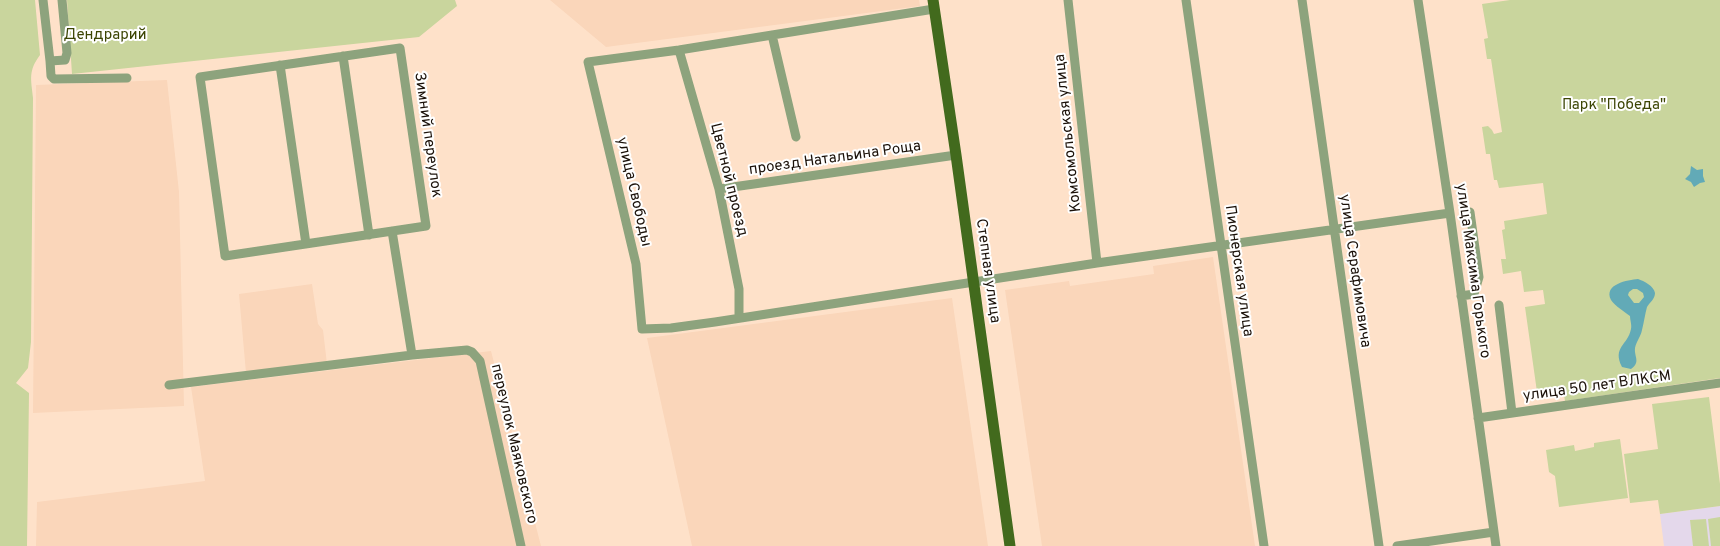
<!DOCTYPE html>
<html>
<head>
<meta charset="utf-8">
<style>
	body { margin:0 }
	canvas { display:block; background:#fee1c9 }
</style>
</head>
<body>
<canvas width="1720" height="546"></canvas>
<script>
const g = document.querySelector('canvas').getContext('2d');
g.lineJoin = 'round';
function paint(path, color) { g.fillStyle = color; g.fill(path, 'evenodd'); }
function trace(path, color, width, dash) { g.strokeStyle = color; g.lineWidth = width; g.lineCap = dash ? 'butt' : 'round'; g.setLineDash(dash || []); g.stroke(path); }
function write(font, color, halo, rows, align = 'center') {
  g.font = font + ' Overpass,sans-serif'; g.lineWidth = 4; g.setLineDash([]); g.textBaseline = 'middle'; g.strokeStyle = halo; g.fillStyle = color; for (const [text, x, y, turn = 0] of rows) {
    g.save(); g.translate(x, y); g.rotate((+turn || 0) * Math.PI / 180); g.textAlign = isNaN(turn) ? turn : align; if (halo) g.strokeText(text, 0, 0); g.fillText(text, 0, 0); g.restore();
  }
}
const built = new Path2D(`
	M550,0H919L920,6L606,47Z
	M167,80L179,192L184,406L33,413L36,85Z
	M1213,257L1255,546H1042L1005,290L1069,281L1070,286L1154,274L1153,266Z
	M312,284L318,324L323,330L327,364L246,373L239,294Z
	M952,298L988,546H692L647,338Z
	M491,351L541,546H36L37,502L205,481L191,387Z`);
const education = new Path2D(`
	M1720,506V546H1664L1660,514Z`);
const green = new Path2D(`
	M0,0H35L40,55C28,71 31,79 33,98L31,342L28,368L16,383L29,393L27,546H0Z
	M67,0H455L457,6L419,37L72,74Z
	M1510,0H1720V378L1565,401L1564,395L1538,399L1525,307L1545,304L1543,290L1524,292L1521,271L1503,274L1501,259H1506L1502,230L1505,229L1504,221L1547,214L1543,183L1499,188L1497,180H1494L1490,154H1486L1482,127L1488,126L1492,130L1494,134L1502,132L1491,59H1487L1484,39L1488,38L1482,4Z
	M1709,397L1720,484V506L1660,514L1658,500L1630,503L1624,454L1658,449L1652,404Z
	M1620,439L1628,498L1559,507L1555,476L1549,472L1546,450L1574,445L1575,451L1594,447V443Z
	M1720,517V546H1711L1708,519Z
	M1706,519L1709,546H1693L1690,520Z`);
const water = new Path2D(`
	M1691,166L1697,170L1703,169V176L1705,182L1700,183L1694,187L1691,182L1685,179L1690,174Z
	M1638,279C1644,281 1654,286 1655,293C1655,299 1650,302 1647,307C1645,314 1644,322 1642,330C1641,336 1636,342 1635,348C1634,357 1641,362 1631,369L1622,367C1612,347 1628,345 1631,329C1632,325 1630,320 1630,316C1625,312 1615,306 1611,300C1603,284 1628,280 1638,279ZM1633,289H1637L1643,293L1644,297L1639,303H1634L1628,295L1629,292Z`);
const minor = new Path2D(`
	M43,0L50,61L65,60L67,53L62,0
	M1068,0L1097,263
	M1186,0L1264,546
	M1302,0L1379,546
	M1418,0L1450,213L1496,546
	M934,9L679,50L588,62L636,264L642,329L671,328L715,322L1097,263L1450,213
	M772,35L796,137
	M400,48L426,226L225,256L200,77Z
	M679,50L719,189L739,289V318
	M343,56L369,235
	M50,61L51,76L54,79L127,78
	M280,65L306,244
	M719,189L956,155
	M392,231L412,355
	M1461,296L1474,294L1479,277L1470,212
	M1499,305L1512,413
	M169,385L412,355L467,350L472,352L480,361L521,546
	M1478,418L1720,383
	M1397,546L1494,532`);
const major = new Path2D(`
	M933,0L956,155L1010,546`);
const parkNames = [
	["Дендрарий",105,36],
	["Парк \"Победа\"",1614,106]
];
const streetNames = [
	["Комсомольская улица",1069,133,-96],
	["Зимний переулок",427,135,82],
	["проезд Натальина Роща",835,159,-8],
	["Цветной проезд",728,180,76],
	["улица Свободы",633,192,77],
	["Степная улица",987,271,82],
	["Пионерская улица",1238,271,82],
	["улица Серафимовича",1354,271,82],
	["улица Максима Горького",1472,271,82],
	["улица 50 лет ВЛКСМ",1597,387,-8],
	["переулок Маяковского",513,444,77]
];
paint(built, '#fad6ba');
paint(education, '#e4d8eb');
paint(green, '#c9d59d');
paint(water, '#62aab7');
trace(minor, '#8da37d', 9);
trace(major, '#426a1d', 11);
write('15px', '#3c4504', '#fff', parkNames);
write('15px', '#1b1109', '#fff', streetNames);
</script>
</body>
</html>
